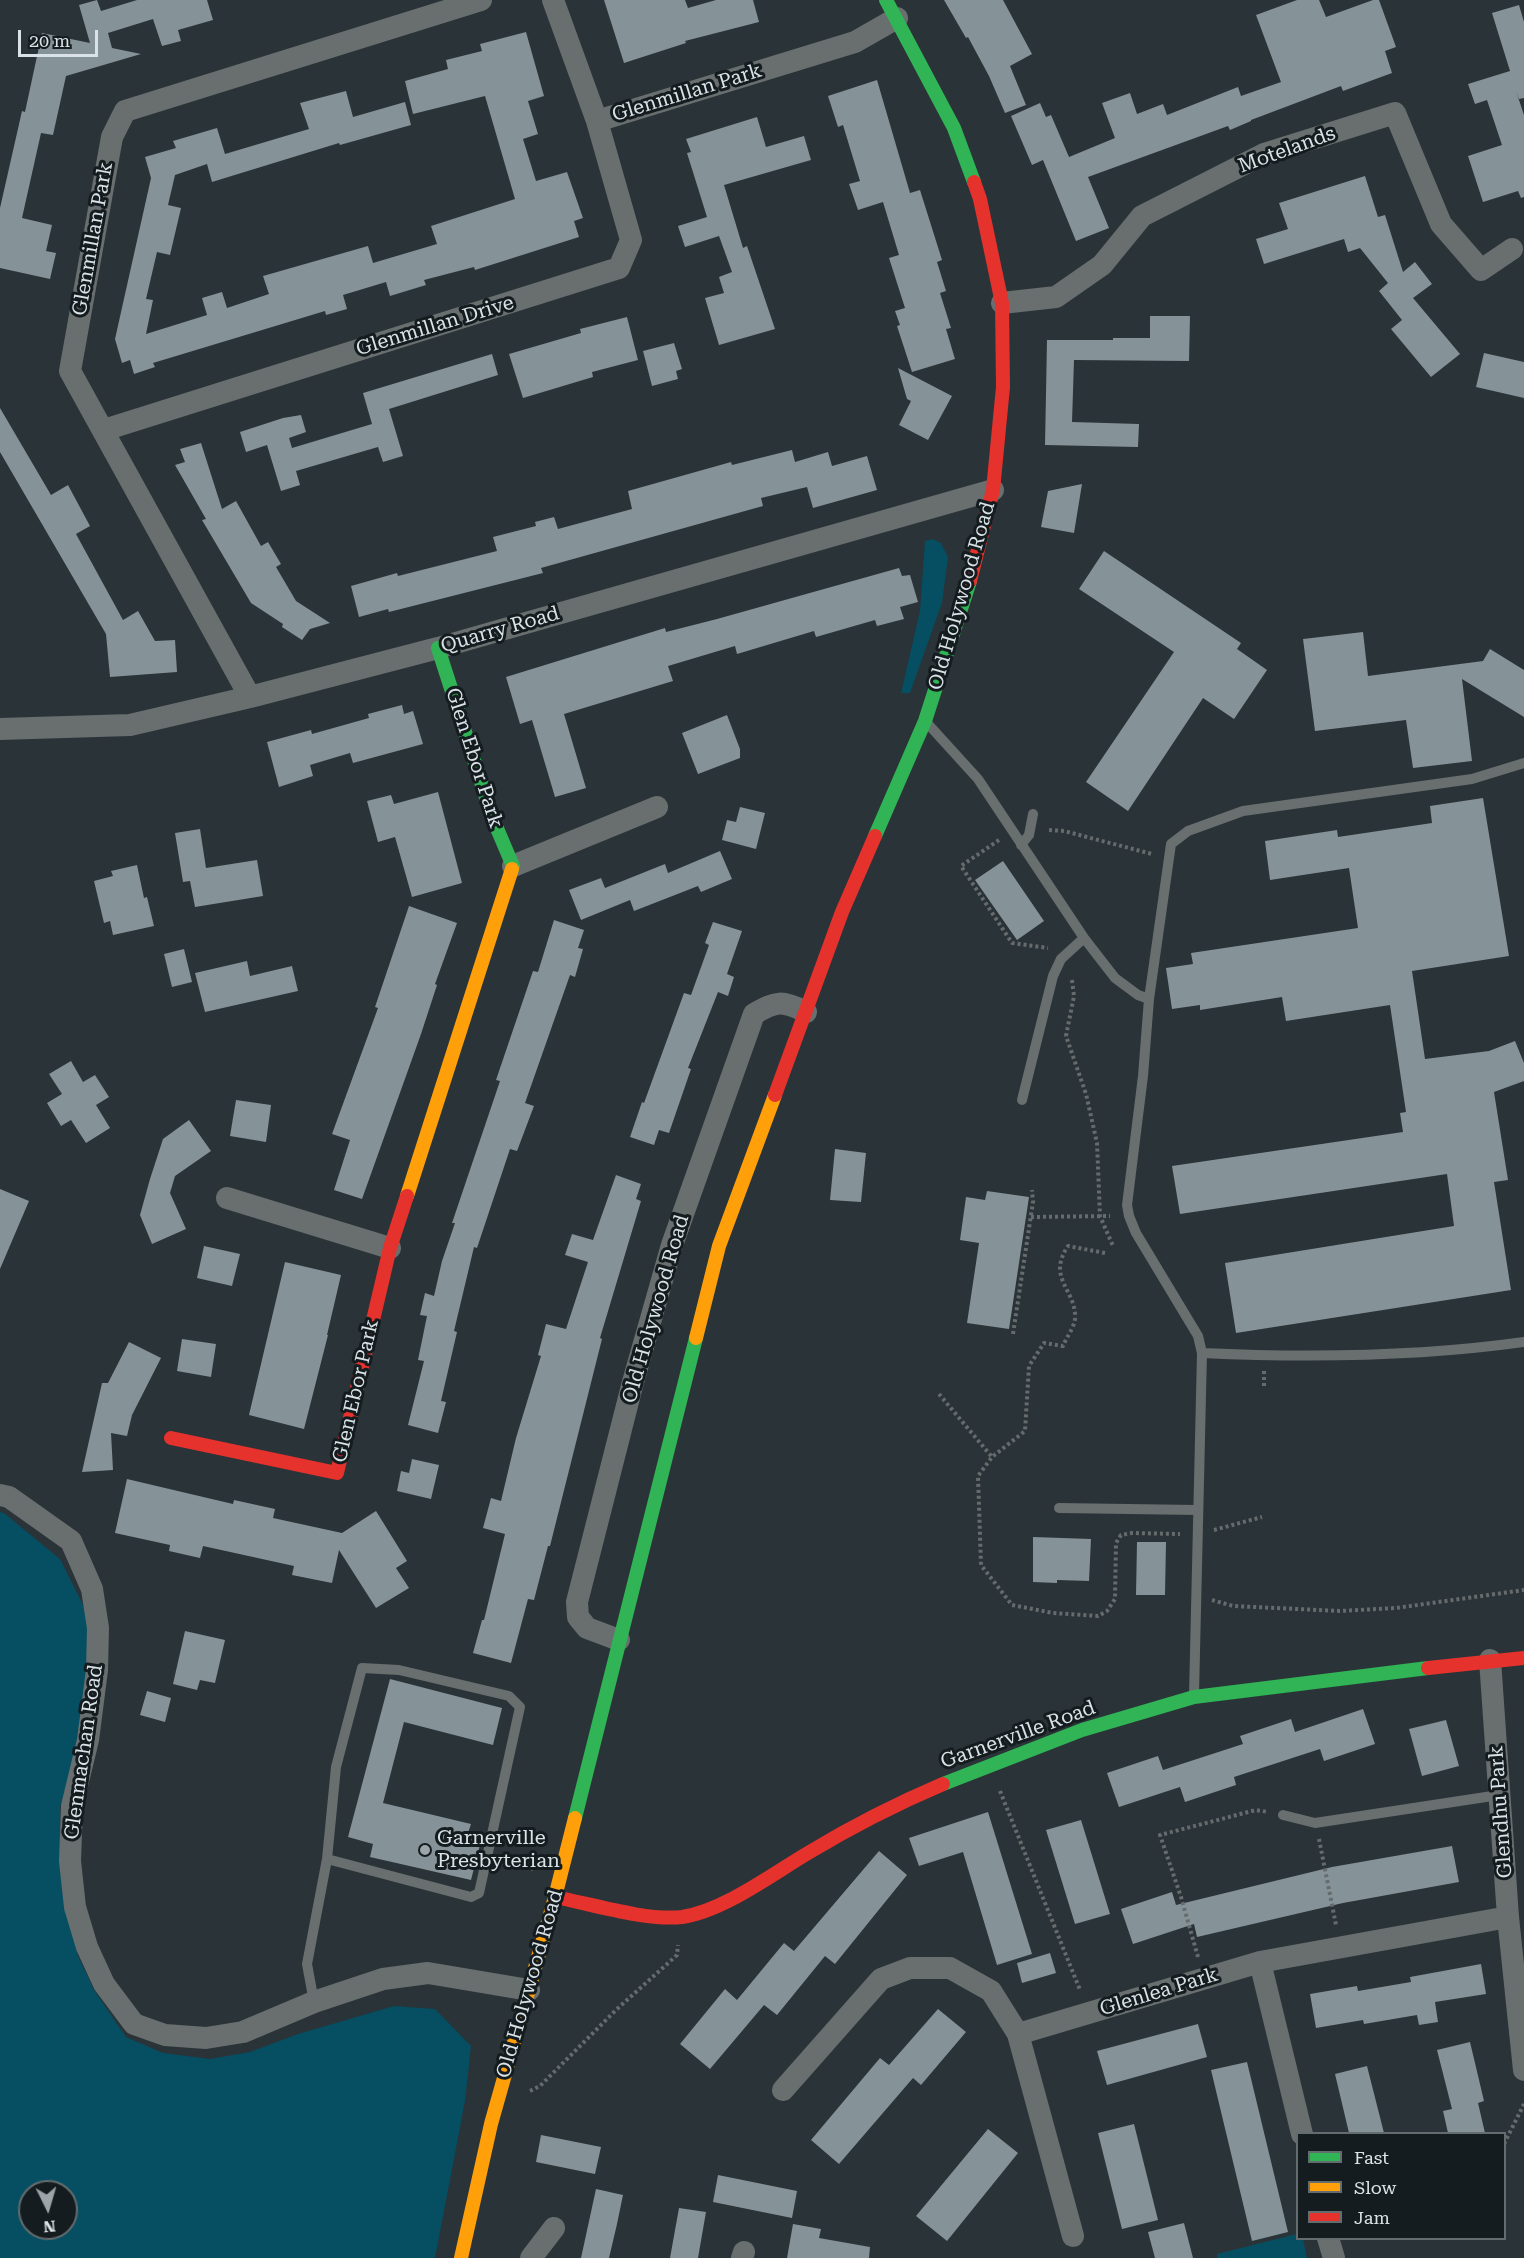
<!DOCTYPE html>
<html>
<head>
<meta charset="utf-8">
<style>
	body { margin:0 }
	#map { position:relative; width:1524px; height:2258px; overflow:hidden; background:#2a3337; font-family:"Roboto Serif",serif }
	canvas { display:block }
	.legend { position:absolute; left:1296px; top:2132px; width:210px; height:108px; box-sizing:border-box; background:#151c1f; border:2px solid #636c6f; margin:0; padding:8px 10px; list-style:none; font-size:18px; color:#d9e3e7 }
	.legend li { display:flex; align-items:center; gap:12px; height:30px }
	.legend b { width:30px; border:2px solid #636c6f }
	.north { position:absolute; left:18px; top:2180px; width:60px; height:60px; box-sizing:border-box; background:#151c1f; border:2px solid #636c6f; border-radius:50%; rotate:175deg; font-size:16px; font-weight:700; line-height:24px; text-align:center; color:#d9e3e7 }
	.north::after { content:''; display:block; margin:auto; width:21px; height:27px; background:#9ca5a9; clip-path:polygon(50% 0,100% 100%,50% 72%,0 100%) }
	.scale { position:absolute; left:18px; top:30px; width:80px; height:27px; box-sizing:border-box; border:3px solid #d9e3e7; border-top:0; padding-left:8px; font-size:18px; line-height:21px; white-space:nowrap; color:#d9e3e7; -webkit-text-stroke:4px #151c1f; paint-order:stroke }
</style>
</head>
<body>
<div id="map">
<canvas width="1524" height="2258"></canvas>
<ul class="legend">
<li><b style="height:8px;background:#30b455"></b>Fast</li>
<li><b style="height:8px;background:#ff9f0a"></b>Slow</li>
<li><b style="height:8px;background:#e5322d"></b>Jam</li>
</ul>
<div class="north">N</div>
<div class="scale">20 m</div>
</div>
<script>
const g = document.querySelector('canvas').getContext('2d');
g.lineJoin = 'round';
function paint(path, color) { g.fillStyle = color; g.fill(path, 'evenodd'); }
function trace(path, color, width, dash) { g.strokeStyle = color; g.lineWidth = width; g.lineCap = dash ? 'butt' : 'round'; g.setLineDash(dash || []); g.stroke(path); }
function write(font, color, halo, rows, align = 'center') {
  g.font = font + ' "Roboto Serif",serif'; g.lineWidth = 6; g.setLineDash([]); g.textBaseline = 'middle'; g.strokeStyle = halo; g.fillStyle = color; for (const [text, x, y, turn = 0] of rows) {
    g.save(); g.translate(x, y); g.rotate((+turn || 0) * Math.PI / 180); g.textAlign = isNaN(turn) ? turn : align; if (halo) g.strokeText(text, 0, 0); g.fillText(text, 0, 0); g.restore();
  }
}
const green = new Path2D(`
	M932,539L941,543L948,557L942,603L910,693H901L920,611L925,541Z
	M0,1512L4,1513L60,1559L85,1609L91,1656L79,1741L60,1807L61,1864L78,1956L94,1990L126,2037L163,2053L210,2059L250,2052L298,2034L394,2006L435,2009L471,2046L465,2101L435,2258H0ZM30,2192H66V2228H30Z
	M1297,2234L1298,2238L1303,2239L1307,2258H1217V2254Z`);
const building = new Path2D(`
	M97,0L101,11L137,0H207L213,20L178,30L181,41L162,46L153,19L108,33L112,48L141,54L66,76L53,135L41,133L22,218L52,225L46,251L56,253L50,279L0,268V208L22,111L25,112L42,33L90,43L79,5Z
	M604,0H685L688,8L716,0H753L759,22L685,41L686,43L624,63Z
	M944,0H1003L1032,54L1010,66L1026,105L1005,113L989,76L968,37L966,38Z
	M1297,0H1319L1326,17L1373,0H1379L1396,47L1385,51L1392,73L1343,91L1341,86L1251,120V121L1230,130L1228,126L1088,177L1109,228L1076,241L1043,160L1032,165L1011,116L1040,103L1046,117L1051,115L1069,157L1115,138L1102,103L1130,93L1137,114L1163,104L1167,115L1238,87L1241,96L1281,82L1256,15Z
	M1519,5L1524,22V98L1519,99L1516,91L1524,115V197L1521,198L1518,191L1483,202L1468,156L1502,145L1487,100L1475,104L1468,84L1510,71L1492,13Z
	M526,32L544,96L528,101L538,134L523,139L536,181L567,172L583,218L574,221L579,237L475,270L474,267L424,280L426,285L390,296L386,282L343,295L347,309L326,315L325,311L153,363L155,367L134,374L130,360L122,363L115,339L151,178L145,157L176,148L173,141L217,128L225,154L309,129L300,103L346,91L353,117L405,102L411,125L340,145L339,143L212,182L207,164L175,175L168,205L181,208L170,255L157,252L146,299L153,300L146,334L207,315L202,298L222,292L227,308L269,294L263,276L368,246L373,263L437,244L431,226L515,199L485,96L413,114L405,81L448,69L446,60L482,51L480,44Z
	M877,80L910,193L920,190L942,260L937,262L946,291L940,293L951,328L946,329L955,359L912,372L897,326L900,325L895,311L905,308L889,258L899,255L883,202L858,210L849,184L860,181L843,125L838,127L828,96Z
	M757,117L766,147L804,136L811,160L724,185L743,248L747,246L775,329L719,345L705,298L724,293L719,277L732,272L719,236L685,247L678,226L707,217L687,153L691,152L686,139Z
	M1365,176L1378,217L1385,215L1403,272L1415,262L1432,284L1413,298L1460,354L1431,377L1391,329L1402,320L1379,291L1388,283L1360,248L1348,252L1344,239L1264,264L1256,239L1288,229L1279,203Z
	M1150,316H1190L1189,361L1074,360L1072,422L1139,424L1138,447L1045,445L1047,340H1113V338H1150Z
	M627,317L638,360L592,372L593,377L523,398L509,354L581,333L580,329Z
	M674,343L682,369L676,371L678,379L652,386L643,351Z
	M1484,353L1524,362V398L1476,387Z
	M492,354L498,375L389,409L403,456L383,462L378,447L296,471L300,485L281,491L267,445L246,452L240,432L283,418L301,415L306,432L289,438L292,448L372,424L363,393Z
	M898,368L952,396L928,440L899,425L911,401L907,399Z
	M0,408L51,495L68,485L90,526L76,534L123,620L138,611L155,641L175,640L177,672L110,677L106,634L0,452Z
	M201,443L222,509L236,501L261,546L268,542L281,564L276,567L296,601L330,623L310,629L302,640L282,627L283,624L251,603L202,520L206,519L175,465L185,462L180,449Z
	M792,450L795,462L828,452L832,466L867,456L877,490L813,508L807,487L761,498L763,506L541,568L543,573L389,612L388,609L359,617L351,586L397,573L398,576L497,551L493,537L536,526L535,522L554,517L558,529L632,509L628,491L731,462L732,465Z
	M1082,484L1074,533L1041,527L1048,491Z
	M1104,551L1241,643L1237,649L1267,670L1234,719L1203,698L1128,811L1086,782L1174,652L1079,589Z
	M899,568L902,576L910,575L918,602L900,607L904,619L877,626L875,620L816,637L814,631L737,654L735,646L668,666L673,681L564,714L586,788L555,797L532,720L520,724L506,677L665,628L666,632L717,619Z
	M1363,632L1368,676L1483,661L1490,649L1524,670V717L1462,679L1472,761L1413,768L1406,720L1315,731L1303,639Z
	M402,705L404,714L413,711L423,744L353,763L350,753L310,765L313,776L279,787L267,742L311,730L312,734L369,718L368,714Z
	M727,715L740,749V758L698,774L682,733Z
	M438,792L462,883L412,897L395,837L378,842L367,801L391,795L394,804Z
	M1483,798L1509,956L1412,971L1425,1059L1489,1051L1515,1041L1524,1063V1081L1494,1092L1508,1180L1494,1182L1511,1290L1236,1333L1225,1263L1454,1226L1447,1174L1180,1214L1172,1166L1403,1132L1400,1113L1406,1112L1390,1005L1286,1021L1282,997L1200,1010V1005L1172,1009L1166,968L1193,964L1191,953L1358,928L1349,868L1270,880L1265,841L1337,830L1338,837L1432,823L1430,806Z
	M740,807L765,813L756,849L722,840L727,820L736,822Z
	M200,829L206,868L257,860L263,896L195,907L190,881L183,882L175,833Z
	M720,851L732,879L701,892L698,886L634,911L630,900L581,920L569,890L601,878L605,888L665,864L668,873Z
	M1003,861L1044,921L1017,940L975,880Z
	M137,865L144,898L147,897L154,926L113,935L110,921L104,923L94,881L113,876L111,871Z
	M409,906L457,923L435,984L437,985L421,1034L362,1199L334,1190L350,1140L332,1134L378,1008L375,1007Z
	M554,920L584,930L578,948L583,949L575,977L570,975L525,1103L534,1106L517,1151L510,1149L477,1248L474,1247L454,1331L457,1332L441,1401L446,1402L438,1433L408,1425L424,1361L418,1360L427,1316L420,1315L425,1293L434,1296L442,1261L455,1223H452L500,1081L496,1080L533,971L538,972Z
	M713,922L742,931L727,974L734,977L728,996L718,992L688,1068L691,1069L669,1133L659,1130L654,1145L630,1137L642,1102L644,1103L684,993L691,995L709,945L705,943Z
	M184,949L192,982L172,987L164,954Z
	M247,961L250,976L292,966L298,991L205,1012L195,973Z
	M71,1061L83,1082L95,1075L109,1097L96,1105L110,1128L86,1143L71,1120L61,1126L47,1103L62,1094L49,1074Z
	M236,1100L271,1105L266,1142L230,1136Z
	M189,1120L211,1151L175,1176L170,1193L186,1229L152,1244L140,1215L150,1179L163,1139Z
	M835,1149L866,1153L861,1202L830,1200Z
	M616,1175L641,1184L636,1199L641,1201L600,1338L602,1339L550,1546H548L534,1600L528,1599L511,1663L473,1653L482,1620H484L505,1534L483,1528L491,1498L501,1501L516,1438L541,1356L538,1355L546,1324L566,1329L588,1262L565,1255L572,1234L593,1240Z
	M0,1189L29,1201L0,1269Z
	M987,1191L1029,1197L1009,1329L967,1323L979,1243L960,1240L966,1197L985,1200Z
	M204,1246L240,1254L232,1286L197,1278Z
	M285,1262L341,1275L327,1335H328L304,1429L249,1415Z
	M182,1339L216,1344L211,1377L177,1371Z
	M129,1342L161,1358L132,1415L127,1436L111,1433L113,1470L82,1472L102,1383H108Z
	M412,1459L439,1465L431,1499L397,1491L401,1471L409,1473Z
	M127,1479L233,1504L234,1500L275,1509L273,1518L342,1533L376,1511L407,1561L396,1568L409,1588L376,1608L339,1550L332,1583L292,1575L294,1566L203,1546L200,1558L169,1551L170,1545L115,1533Z
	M1033,1537L1091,1539L1089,1581L1057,1580V1583L1033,1582Z
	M1137,1542H1166L1165,1595H1136Z
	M185,1631L225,1640L215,1683L200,1680L197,1690L173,1684Z
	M390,1679L502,1708L493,1745L404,1722L383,1803L471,1824L468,1833L482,1837L471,1880L370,1857L373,1844L348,1837Z
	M147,1691L171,1698L165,1722L140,1715Z
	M1363,1709L1375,1744L1324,1761L1320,1749L1234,1777L1236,1785L1185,1802L1180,1787L1119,1807L1107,1773L1158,1756L1163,1770L1243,1744L1240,1736L1291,1719L1295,1732Z
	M1446,1720L1459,1766L1422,1776L1409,1729Z
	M988,1812L1032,1954L997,1965L963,1852L919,1866L909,1838Z
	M1081,1820L1110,1914L1075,1924L1046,1830Z
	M1452,1846L1459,1882L1343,1903L1197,1937L1194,1924L1133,1944L1121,1909L1172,1892L1176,1905L1332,1867Z
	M879,1851L907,1875L835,1964L825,1956L777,2015L764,2005L710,2069L680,2044L725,1989L737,2000L784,1943L794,1951Z
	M1050,1953L1056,1973L1022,1983L1017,1963Z
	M1481,1964L1486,1994L1435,2002L1438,2022L1419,2025L1417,2015L1364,2024L1363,2020L1316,2028L1310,1994L1357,1986L1358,1991L1411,1982L1410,1977Z
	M938,2009L966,2032L921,2085L913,2078L839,2164L811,2140L880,2058L889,2065Z
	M1198,2024L1207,2057L1107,2085L1097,2051Z
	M1470,2042L1484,2101L1478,2103L1485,2133H1448L1443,2111L1452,2109L1437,2050Z
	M1247,2062L1288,2232L1252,2241L1211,2070Z
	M1367,2066L1384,2133H1349L1335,2074Z
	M1134,2124L1158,2220L1122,2229L1098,2133Z
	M988,2129L1018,2153L947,2241L916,2216Z
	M541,2135L601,2147L595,2174L536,2162Z
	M718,2175L797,2191L792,2218L713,2202Z
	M596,2189L623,2195L617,2224L609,2258H581Z
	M679,2208L706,2212L698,2258H670Z
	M1184,2223L1193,2258H1155L1148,2232Z
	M793,2224L821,2229L819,2238L870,2247L869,2258H787Z`);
const path = new Path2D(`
	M1049,830L1064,831L1152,854
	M999,840L961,866L1012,943L1048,948
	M1072,980L1074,996L1066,1036L1086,1094L1097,1143L1100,1216L1113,1246
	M1031,1217L1110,1216
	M1105,1253L1068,1246C1046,1279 1077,1290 1075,1319C1074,1328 1066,1338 1063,1346L1044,1343L1029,1366L1025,1431L992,1457L978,1476L981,1565L1012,1605L1053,1613L1098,1616L1107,1611L1115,1599L1116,1543L1121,1535L1132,1533L1180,1534
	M1013,1334L1033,1202L1032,1190
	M1264,1371V1389
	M939,1394L992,1457
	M1214,1530L1262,1517
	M1212,1600L1233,1606L1340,1611L1396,1608L1524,1590
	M1000,1791L1080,1990
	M1319,1839L1336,1925
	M502,1863L533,1869
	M1198,1957L1181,1897L1160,1835L1256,1810L1268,1812
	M530,2091L540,2086L616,2010L677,1955L678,1945
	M1504,2144L1524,2104`);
const lane = new Path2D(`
	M928,724L978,779L1084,938L1115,978L1138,995L1149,999
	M1021,845L1029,835L1033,814
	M1022,1100L1053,976L1061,959L1084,938
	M1202,1353C1310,1358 1417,1357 1524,1342
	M1059,1508L1197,1510
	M1194,1695L1202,1353L1198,1336L1136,1233L1129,1216L1127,1205L1143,1076L1149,999L1171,844L1188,831L1243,811L1472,779L1524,763
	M1283,1815L1315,1823L1499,1795
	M314,2002L307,1964L327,1859L336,1767L362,1668L399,1670L509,1696L520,1707L479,1893L471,1897L327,1859`);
const street = new Path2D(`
	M553,0L597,121L855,42L897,18
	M1002,303L1056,297L1102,265L1142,216L1264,154L1395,113L1441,224L1481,270L1512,249
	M104,430L619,268L631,240L597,121
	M250,697L70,371L112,137L125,111L481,0
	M0,729L130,725L250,697L438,648L993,490
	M513,866L657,807
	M227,1198L390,1248
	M0,1495L9,1497L71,1541L92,1589L98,1628L97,1670L88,1740L72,1806L70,1861L75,1907L87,1947L104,1984L134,2024L165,2035L206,2038L243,2032L314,2002L383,1979L428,1973L529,1990
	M619,1640L587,1628L578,1617L577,1602L633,1382L672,1245L754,1014C776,1001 782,1000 806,1012
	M1490,1660L1508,1917L1524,2070
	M1260,1962L1302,2134
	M783,2090L881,1979L910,1968H950L991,1991L1018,2034
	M1073,2236L1018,2034L1260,1962L1508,1917
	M1328,2238L1334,2258
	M531,2258L554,2228
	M742,2258L744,2252`);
const fast = new Path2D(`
	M886,0L954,128L974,182
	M438,648L493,819L513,866L512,869
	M875,836L925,721L970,581
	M943,1784L1082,1730L1194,1697L1428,1668
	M575,1818L696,1338`);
const slow = new Path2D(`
	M407,1196L512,869
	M696,1338L719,1246L775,1095
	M461,2258L491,2124L555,1897L575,1818`);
const jam = new Path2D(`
	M970,581L993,490L1003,387L1002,303L980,199L974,182
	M775,1095L842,912L875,836
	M171,1438L337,1473L390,1248L407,1196
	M1428,1668L1524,1658
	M555,1897C591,1904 646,1921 682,1917C723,1911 771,1875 808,1853C851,1827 896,1804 943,1784`);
const markers = [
	[425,1850,6,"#9ca5a9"]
];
const streetNames = [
	["Glenmillan Park",687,93,-17],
	["Motelands",1287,150,-20],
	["Glenmillan Park",93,239,-80],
	["Glenmillan Drive",435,326,-17],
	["Old Holywood Road",962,596,-74],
	["Quarry Road",500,630,-16],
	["Glen Ebor Park",474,758,72],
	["Old Holywood Road",656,1309,-74],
	["Glen Ebor Park",356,1391,-77],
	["Garnerville Road",1018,1735,-20],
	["Glenmachan Road",84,1752,-82],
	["Glendhu Park",1501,1812,-94],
	["Old Holywood Road",530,1984,-74],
	["Glenlea Park",1159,1992,-17]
];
const poiNames = [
	["Garnerville",437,1838],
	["Presbyterian",437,1861]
];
paint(green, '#064e61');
paint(building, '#859298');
trace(path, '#666b6d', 4, [3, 3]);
trace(lane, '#696e6f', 10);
trace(street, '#696e6f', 22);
trace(fast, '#30b455', 14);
trace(slow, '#ff9f0a', 14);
trace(jam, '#e5322d', 14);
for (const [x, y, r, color] of markers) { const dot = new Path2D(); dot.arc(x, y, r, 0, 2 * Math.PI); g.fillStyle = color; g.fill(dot); trace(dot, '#151c1f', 2); }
write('20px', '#d9e3e7', '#151c1f', streetNames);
write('20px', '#d9e3e7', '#151c1f', poiNames, 'left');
</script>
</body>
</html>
